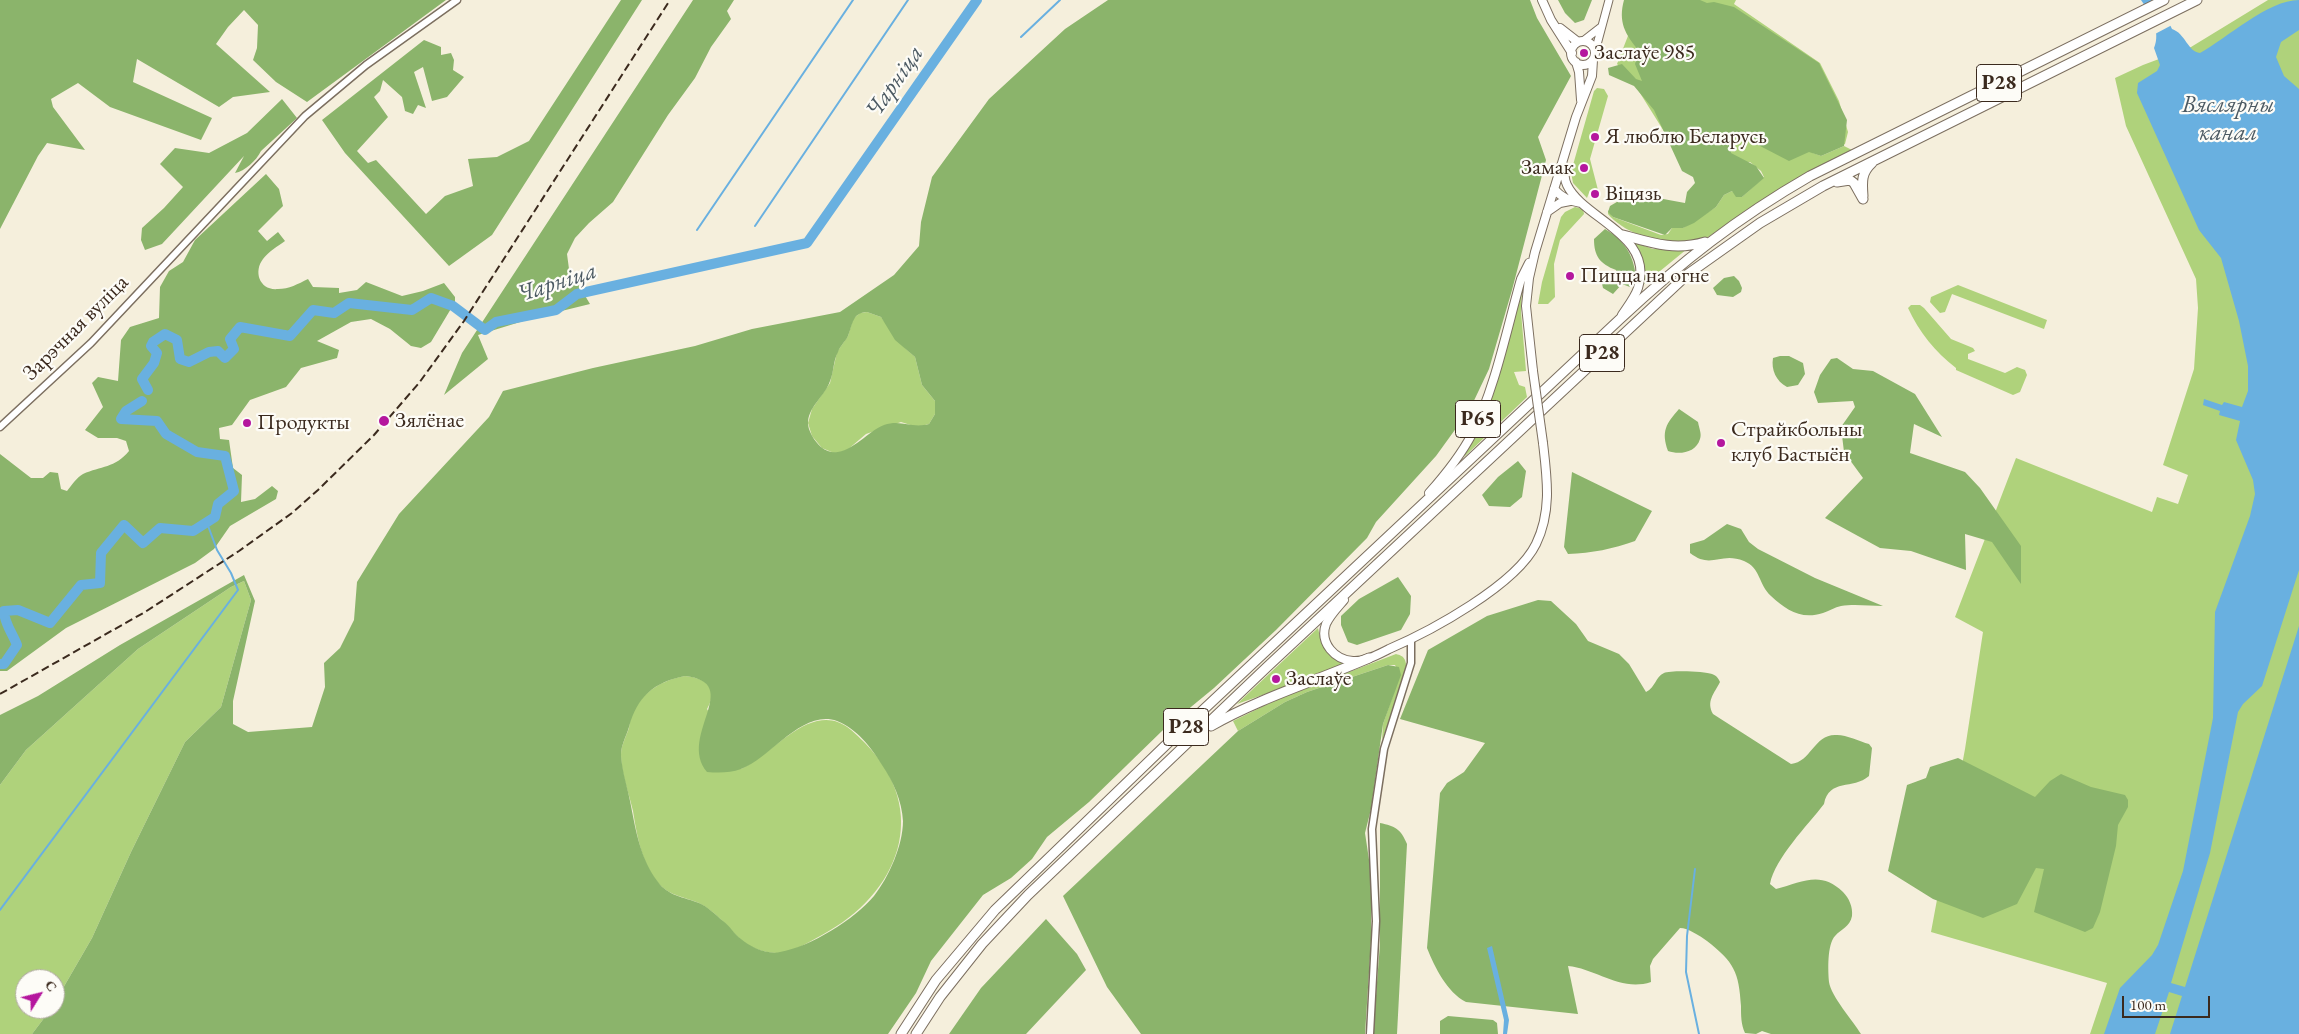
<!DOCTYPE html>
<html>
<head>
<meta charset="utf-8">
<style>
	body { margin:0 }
	#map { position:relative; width:2299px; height:1034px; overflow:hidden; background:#f5efdc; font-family:"EB Garamond",serif }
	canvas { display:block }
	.north { position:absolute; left:15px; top:969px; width:50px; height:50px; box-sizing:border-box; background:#fdfcf7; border:1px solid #afa8a0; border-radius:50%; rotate:54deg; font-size:14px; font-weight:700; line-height:20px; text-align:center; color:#3b2a1e }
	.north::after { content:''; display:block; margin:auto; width:18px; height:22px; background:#b5179e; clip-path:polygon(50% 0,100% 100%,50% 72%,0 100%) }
	.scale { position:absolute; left:2122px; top:996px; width:88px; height:22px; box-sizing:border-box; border:2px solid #3b2a1e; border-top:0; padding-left:6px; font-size:15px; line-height:18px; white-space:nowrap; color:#3b2a1e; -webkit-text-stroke:4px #fdfcf7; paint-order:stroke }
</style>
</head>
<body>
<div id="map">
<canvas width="2299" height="1034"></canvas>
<div class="north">С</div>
<div class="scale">100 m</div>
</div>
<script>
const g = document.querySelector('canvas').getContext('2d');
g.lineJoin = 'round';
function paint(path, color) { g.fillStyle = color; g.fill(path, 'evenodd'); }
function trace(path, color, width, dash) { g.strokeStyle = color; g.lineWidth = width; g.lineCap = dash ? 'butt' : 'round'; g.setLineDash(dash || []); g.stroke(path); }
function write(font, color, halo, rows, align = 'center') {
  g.font = font + ' "EB Garamond",serif'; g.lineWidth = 4.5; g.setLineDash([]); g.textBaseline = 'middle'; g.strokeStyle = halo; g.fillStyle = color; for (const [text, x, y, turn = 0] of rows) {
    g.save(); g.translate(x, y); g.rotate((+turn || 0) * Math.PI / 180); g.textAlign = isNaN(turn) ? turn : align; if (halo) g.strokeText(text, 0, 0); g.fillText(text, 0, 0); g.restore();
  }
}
const green = new Path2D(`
	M1642,0H1736L1734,4L1820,63L1839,101L1848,132L1845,144L1813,153L1821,156L1844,146L1852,150L1781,188L1705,239C1676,250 1627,237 1608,214V210L1613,217L1661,235L1668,234L1672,228H1683L1716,207L1724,195L1732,191L1742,197L1764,177L1761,171L1750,162L1685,165L1630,77L1617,64Z
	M2268,0H2299V1034H2090L2107,983L1931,932L1965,749L1983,632L1955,617L2016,458L2152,512L2157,497L2178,504L2188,475L2163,465L2194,369L2198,308L2196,279L2126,126L2115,78L2143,65L2191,47Z
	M1597,88L1604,89L1608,96L1590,159L1598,190H1590L1587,198L1573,183L1571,172L1594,91Z
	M1575,207L1583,209L1584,214L1560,240L1554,264L1555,297L1548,304H1538L1542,282L1561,217L1565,212Z
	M1630,241L1653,249H1687L1643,285Z
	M1958,285L2047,320L2044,329L1952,294L1945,312L1940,313L1930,302L1931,297Z
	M1522,290L1521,312L1526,371L1514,372L1519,385L1525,387L1527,397L1464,457L1501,361Z
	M1911,305H1920L1924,308L1951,339L1973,348L1975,351L1968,354V359L2005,373L2017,367L2025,370L2027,375L2020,392L2013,395L1956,370V368C1935,352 1919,332 1908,308Z
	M867,312L881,317L906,349L915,357L922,385L935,401V414L929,424L917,427L901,422L866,434L846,451L834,453L822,448L812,436L808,423L812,409L830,383L837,352L848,336L853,319L860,313Z
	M244,581L251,600L221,707L185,742L131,852L92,938L55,1002V979H25V1009H51L32,1034H0V785L26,750L138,649L231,587Z
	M1318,628C1323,651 1328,657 1351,664L1237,704Z
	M1396,654C1400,655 1403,656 1405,660C1412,675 1388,724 1382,740L1383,724L1400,675L1395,665H1388L1307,692L1285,702L1238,731L1233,721L1276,700Z
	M685,676C705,678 720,687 707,709L741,769C767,756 791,727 817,721C839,716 851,729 865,743C932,811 899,894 822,935C809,942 792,953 777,953C764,953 748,947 739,938C727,926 715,911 699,903C685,897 670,896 659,884C642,865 637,836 633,811C629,793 621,774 621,755C621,745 626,737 629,728C630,723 630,717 633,712C643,691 663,680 685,676Z`);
const forest = new Path2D(`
	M0,0H446L307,102L276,82L253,60L257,48L258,25L244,10L228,27L216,44L270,92L233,97L219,107L137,59L133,82L212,118L201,140L110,107L78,83L51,99L53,107L85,150L47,143L38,156L0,229Z
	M621,0H642L492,235L449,266L345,153L322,120L424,40L441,47V55L451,53L454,60L453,70L464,77L447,97L432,101L423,67L414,72L426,108L418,105L413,114L405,111L402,97L383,80L380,91L374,97L388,117L357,151L368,163L376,160L426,214L445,196L473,186L468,159L497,157L529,141Z
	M693,0H734L727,11L731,19L711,47L695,78L668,115L613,202L589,223L575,238L567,254L569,269L590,304L533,318L478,335L488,359L444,395L462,353Z
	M1108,0H1530L1537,18L1571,76L1538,137L1546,160L1512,290L1489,369L1470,409L1436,456L1376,522L1367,538L1276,630L1214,688L1163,730L1089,802L1047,837L1032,859L1011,878L983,895L931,961L916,993L888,1034H32L51,1009H55V1002L92,938L131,852L185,742L221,707L251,600L244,581L231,587L138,649L26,750L0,785V715L38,696L120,645L244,575L255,601L233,701V724L248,732L312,727L325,687L324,663L340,648L354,620L357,582L399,514L489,417L503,391L593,368L695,346L752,329L840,312L894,275L919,246L921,222L932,177L989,99L1065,29ZM867,312L881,317L895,340L915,357L922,385L935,401V414L929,424C911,429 902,419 884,425C865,432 843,465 821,447C815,442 807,430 808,421C810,405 825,396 830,381C834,372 833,361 838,352C840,346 845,342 848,336C853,324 852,313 867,312ZM685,676C745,683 677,736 707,772C719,773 730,773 741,769C771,758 802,709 837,721C856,728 872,748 882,765C893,781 902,801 903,821C903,845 889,877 874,896C855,919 810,947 780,952C768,955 750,947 741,939C734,934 730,926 723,921C716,915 707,906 699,903C684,897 668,896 658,882C641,860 636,832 631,806C628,789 622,772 621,755C621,745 626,737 629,727C637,697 654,682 685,676Z
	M1558,0H1592L1584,20L1575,23L1565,13Z
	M1624,0H1700L1707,3L1714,2L1734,7L1819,63L1847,120L1844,146L1821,156L1809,152L1789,161L1737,134L1730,135L1731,153L1756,166L1764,178L1742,197H1736L1732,191L1724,195L1716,207L1694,223L1683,228H1672L1665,235L1613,217L1608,212L1610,206L1627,196L1636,194L1685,203L1687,192L1695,183L1693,177L1682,171L1654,110L1634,86L1609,75L1608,68L1622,64L1636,79L1642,81L1635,64L1639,51C1625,34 1618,22 1624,0Z
	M282,99L297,118L261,151C256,161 245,171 235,173L244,156L162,244L145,250L141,240L142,228L164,208L183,187L160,164L175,148L209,153L247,133Z
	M266,174L279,189L283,206L258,231L267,241L278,232L285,241C278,246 268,252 263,259C253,272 260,291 278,289C289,289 298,284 308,279L313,287L339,288V293L357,290L366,282L402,296L423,291L444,283L455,297V302L431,342L421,348L411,346L390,329L371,319L351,322L317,341L339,350L337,358L301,368L286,387L250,400L232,425L219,428L220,439L229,440L233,468L242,475L241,502L255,499L272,486L278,491L276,499L230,526L214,549L195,563L66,628L7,671H0V454L31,478H43L50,472L58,473L61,489L67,491C71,486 77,477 83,474C101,466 115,468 129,451L126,441L117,438H98L85,430L103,407L92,383L98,377L118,381L121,340L130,327L159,318L160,287L169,271L183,262L195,240Z
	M1605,229C1625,240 1635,257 1636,280L1630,287L1622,284L1613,294L1603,288L1600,275L1602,272L1612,282L1616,278V270C1600,264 1594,256 1594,239Z
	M1734,276L1739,281L1742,288L1741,292L1733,297L1717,295L1713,288L1724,278Z
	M1780,356H1789L1803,363L1805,374L1798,385L1787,387C1776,381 1771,370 1773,358Z
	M1837,358L1853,369L1873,371L1915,394L1942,437L1914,424L1910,453L1965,472L1980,488L2021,546V584L1992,542L1965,534L1966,570L1911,551L1880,548L1825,518L1863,478L1844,452L1841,427L1855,407L1853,401L1818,403L1814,392L1820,375L1831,359Z
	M1679,409L1698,422C1699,428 1702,434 1700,439C1696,453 1679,455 1668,451C1661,431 1666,424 1679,409Z
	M1518,461L1526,471L1522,497L1510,507L1489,506L1482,495L1498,477Z
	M1572,472L1652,511L1635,541C1613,549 1592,553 1568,554L1564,547Z
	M1727,524L1741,529L1749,542L1758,549L1815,578L1883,606C1870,606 1854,604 1841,606C1835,607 1829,611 1823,613C1801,620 1786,610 1771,596C1758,584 1761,568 1744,561C1720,551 1712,570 1690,553V544L1704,540Z
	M1398,577L1411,596L1410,614L1401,630L1357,645L1348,642L1341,625V616L1359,599Z
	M1538,600L1551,601L1576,624L1588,641L1619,654L1629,664L1646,692C1656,687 1655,677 1664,673C1670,670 1705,671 1712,674C1717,676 1718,678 1720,682C1714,694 1706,701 1713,714L1791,764C1811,762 1814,735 1835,735C1845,734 1859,741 1869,744L1872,748L1869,776C1853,790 1829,778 1824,804C1808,825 1775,858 1770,884L1776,889C1802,882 1821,870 1843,892C1849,898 1853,907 1852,916C1850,927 1841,929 1835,936C1827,945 1828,970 1829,982C1831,996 1853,1021 1861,1034H1771L1762,1031L1756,1034L1745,1033C1741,1024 1741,1016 1741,1006C1739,972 1734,962 1707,941C1700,936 1688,928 1680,928L1653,959L1650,966L1651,982C1621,992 1597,969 1568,966L1578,1014L1466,1002C1447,992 1435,968 1427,948L1440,793L1447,783L1464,772L1485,743L1400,719L1428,650L1487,616Z
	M1388,665L1399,667L1401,675L1383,724L1371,809L1365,833L1371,873V941L1365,1034H1141L1107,987L1063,896L1238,731L1285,702L1307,692Z
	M1958,758L2035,797L2050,781L2061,774L2091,787L2125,795L2128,800V807L2118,825L2116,846L2100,912L2093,928L2085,932L2034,912L2044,869L2036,868L2017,904L1983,918L1933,899L1888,871L1907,785L1926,778L1930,767Z
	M1380,823C1395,826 1401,829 1407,844L1397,1034H1373L1380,944Z
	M1046,919L1077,954L1086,970L1026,1034H949L981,988Z
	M1448,1016L1493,1020L1497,1023L1498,1034H1440V1021Z`);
const water = new Path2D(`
	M2141,0H2158L2172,29C2185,33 2188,52 2200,53C2227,38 2268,0 2299,0V30L2281,42L2276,57L2284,76L2299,89V570L2262,686L2243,704L2238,712L2210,853L2171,983L2185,987L2299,626V1034H2170L2182,996L2169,992L2155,1034H2104L2120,988L2152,955L2158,945L2183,871L2213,718L2215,612L2250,516L2255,494L2253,480L2236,440L2240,421L2219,415L2220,411L2203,405L2204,399L2222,405L2224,402L2242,407L2248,391V366L2239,321L2221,258L2199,230L2137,93L2138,83L2157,71L2160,65L2154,48C2161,32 2151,14 2141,0Z
	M1492,946L1509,1020L1507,1034H1503L1504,1020L1487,948Z`);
const pier = new Path2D(`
	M2161,0L2172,25L2155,34L2143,7Z`);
const stream = new Path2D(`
	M1021,37L1060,0
	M755,226L908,0
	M697,230L853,0
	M1695,869L1687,936L1686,972L1699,1034
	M0,910L238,590L231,573L217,550L207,523`);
const river = new Path2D(`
	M148,390L142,379L154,363L157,353L151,346L153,342L165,334L177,340L180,359L189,362L209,352L218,351L225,358L234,349L230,339L240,327L290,336L313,310L334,313L349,303L412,310L431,298L453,306L485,330L496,322L556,310L577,294L807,243L977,0
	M0,664H4L17,645C13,634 4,623 4,611L18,610L50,623L81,585L100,583L101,553L124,525L143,543L160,528L193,531L215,517L218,504L234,491L225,456L197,452L166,434L157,421L121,419L126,411L142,401`);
const tertiary = new Path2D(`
	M0,427L91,343L305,116L366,65L457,0
	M1370,1034L1376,921L1372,829L1384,749L1411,663V640`);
const secondary = new Path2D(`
	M1583,41L1601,27
	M1595,52L1609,0`);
const primary = new Path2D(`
	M1542,0L1551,20L1572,53
	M1560,28L1578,42
	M1571 53a12 12 0 1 1 24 0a12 12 0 1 1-24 0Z
	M1576,62L1579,72L1581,100
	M1564,166C1564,173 1564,179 1567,185C1583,219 1655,235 1638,288C1635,297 1628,306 1622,315
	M1554,189C1562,198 1570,201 1581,203
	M1547,212L1560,203L1570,201
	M1533,371L1526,306L1529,278L1535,252L1576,117L1592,76L1593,60
	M1429,493C1445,475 1461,455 1472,434C1495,389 1507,328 1521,279L1529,263
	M1344,600C1338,607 1330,615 1326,624C1319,643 1335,660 1353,661C1365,662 1379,654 1389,649C1431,631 1516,585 1536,544C1552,511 1547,478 1543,443`);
const trunk = new Path2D(`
	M1837,182L1850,180L1854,183L1863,199
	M1863,196C1862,182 1861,173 1872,163
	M1623,235C1652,243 1675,251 1705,242
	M1211,726C1260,698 1316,681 1369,658
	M901,1034L936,980L995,910L1170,741L1620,319C1681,262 1737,218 1810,176L2164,0
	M916,1034L940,997L982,944L1028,895L1267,667L1688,274L1760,223L1823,186L2197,0`);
const rail = new Path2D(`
	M0,694L145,612L239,551L292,513L318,490L374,435L419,383L464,321L670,0`);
const primaryBridge = new Path2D(`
	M1533,371L1543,443`);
const markers = [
	[1584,53,5,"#b5179e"],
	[1595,137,5,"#b5179e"],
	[1584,168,5,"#b5179e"],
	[1595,194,5,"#b5179e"],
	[1570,276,5,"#b5179e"],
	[384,421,6,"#b5179e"],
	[247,423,5,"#b5179e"],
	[1721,443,5,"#b5179e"],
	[1276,679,5,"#b5179e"]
];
const shields = [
	[1999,83,45],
	[1602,353,45],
	[1478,419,45],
	[1186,727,45]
];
const shieldNames = [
	["Р28",1999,83],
	["Р28",1602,353],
	["Р65",1478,419],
	["Р28",1186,727]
];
const poiNames = [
	["Заслаўе 985",1594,53],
	["Я люблю Беларусь",1605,137],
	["Замак",1574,168,"right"],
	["Віцязь",1605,194],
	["Пицца на огне",1580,276],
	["Зялёнае",395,421],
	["Продукты",257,423],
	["Страйкбольны",1731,430],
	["клуб Бастыён",1731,455],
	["Заслаўе",1286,679]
];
const streetNames = [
	["Зарэчная вуліца",76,328,-45]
];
const waterNames = [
	["Чарніца",895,82,-55],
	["Вяслярны",2228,105],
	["канал",2228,133],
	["Чарніца",557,283,-18]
];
paint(green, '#afd27b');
paint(forest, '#8bb46b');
paint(water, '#69b0e0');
paint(pier, '#f5efdc');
trace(stream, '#69b0e0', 2);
trace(river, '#69b0e0', 10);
trace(tertiary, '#7c6f60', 9);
trace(secondary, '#7c6f60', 9);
trace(primary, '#7c6f60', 10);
trace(trunk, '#7c6f60', 11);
trace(tertiary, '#fff', 6);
trace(secondary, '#fff', 7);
trace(primary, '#fff', 8);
trace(trunk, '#fff', 9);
trace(rail, '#3b2a1e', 2, [8, 4]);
trace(primaryBridge, '#7c6f60', 10, []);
trace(primaryBridge, '#fff', 8);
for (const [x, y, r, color] of markers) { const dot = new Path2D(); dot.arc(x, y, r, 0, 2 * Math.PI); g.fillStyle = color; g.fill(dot); trace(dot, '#fdfcf7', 2); }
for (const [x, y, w] of shields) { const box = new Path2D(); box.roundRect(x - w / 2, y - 18.5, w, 37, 4); g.fillStyle = '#fdfcf7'; g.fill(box); trace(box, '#3b2a1e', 1); }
write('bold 21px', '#3b2a1e', null, shieldNames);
write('22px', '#3b2a1e', '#fdfcf7', poiNames, 'left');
write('22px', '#3b2a1e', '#fdfcf7', streetNames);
write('italic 24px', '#4b5962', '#fdfcf7', waterNames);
</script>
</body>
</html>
